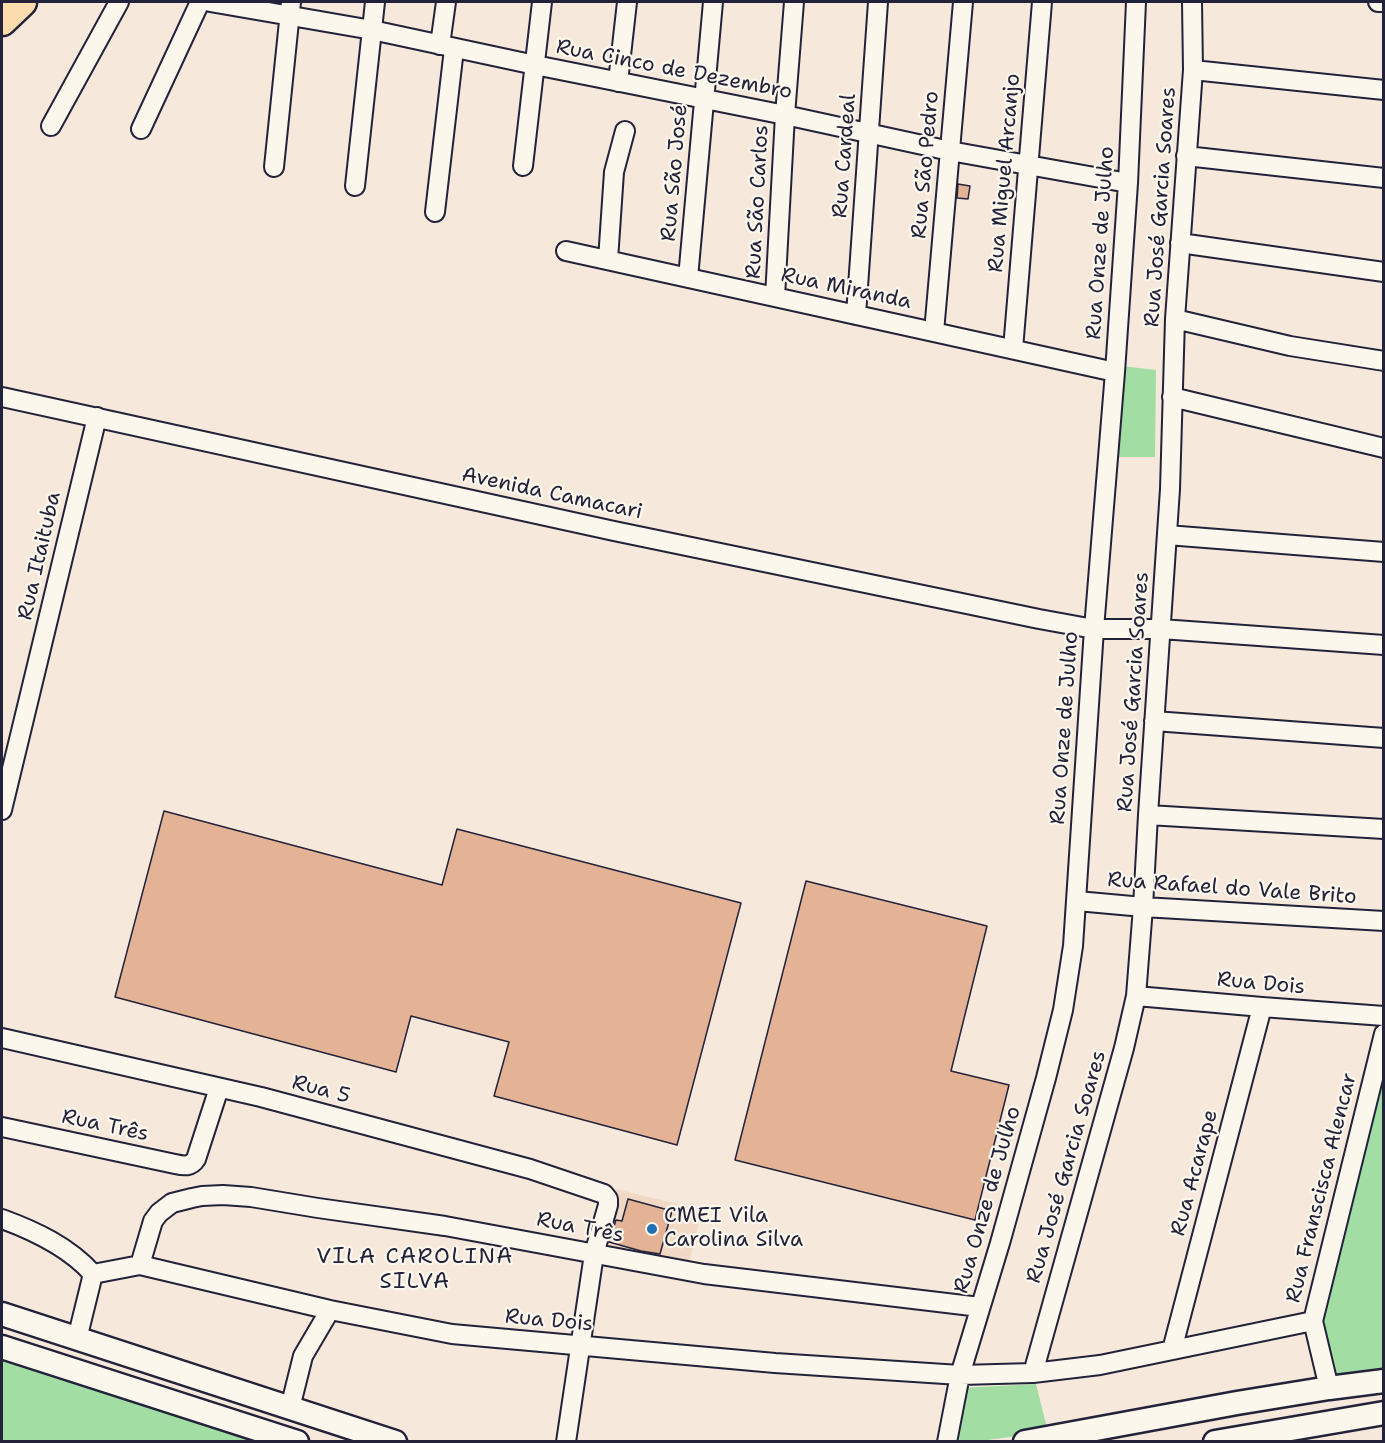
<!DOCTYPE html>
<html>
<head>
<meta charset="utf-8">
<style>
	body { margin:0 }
	#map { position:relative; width:1385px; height:1443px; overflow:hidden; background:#f6e9db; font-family:"Shantell Sans",sans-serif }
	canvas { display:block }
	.frame { position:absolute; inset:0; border:3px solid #22223b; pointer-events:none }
</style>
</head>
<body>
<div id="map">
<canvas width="1385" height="1443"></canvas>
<div class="frame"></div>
</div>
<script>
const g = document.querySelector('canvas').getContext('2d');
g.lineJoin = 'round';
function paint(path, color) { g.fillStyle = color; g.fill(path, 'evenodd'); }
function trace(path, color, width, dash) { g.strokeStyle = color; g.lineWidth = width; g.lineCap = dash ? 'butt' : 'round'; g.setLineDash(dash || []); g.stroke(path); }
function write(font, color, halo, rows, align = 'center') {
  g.font = font + ' "Shantell Sans",sans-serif'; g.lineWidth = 4.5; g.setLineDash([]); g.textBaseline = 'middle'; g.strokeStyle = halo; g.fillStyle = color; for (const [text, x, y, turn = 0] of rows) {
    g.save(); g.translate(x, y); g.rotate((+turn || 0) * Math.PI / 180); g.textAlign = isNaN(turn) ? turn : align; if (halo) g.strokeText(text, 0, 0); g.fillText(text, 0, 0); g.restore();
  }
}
const built = new Path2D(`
	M616,1189L702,1210L688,1268L602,1247Z`);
const green = new Path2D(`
	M1122,366L1156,370L1155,457H1114Z
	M1383,1062V1372L1337,1380L1320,1317Z
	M2,1358L266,1441H2Z
	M1036,1384L1048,1432L980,1441L952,1442L961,1388Z`);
const building = new Path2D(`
	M958,184L970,186L968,199L957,198Z
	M164,811L442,885L457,829L741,903L677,1145L494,1096L509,1042L411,1016L396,1072L115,997Z
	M806,881L987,926L951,1071L1009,1085L975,1220L735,1160Z
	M628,1199L672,1211L660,1254L641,1251L609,1242L616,1220L622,1221Z`);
const minor = new Path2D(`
	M210,2L372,30L535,65L785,115L950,151L1128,183
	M1378,2H1384
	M440,45L446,2
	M1193,70L1384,90
	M618,82L627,2
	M51,126L119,2
	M141,129L200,2
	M1186,156L1384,178
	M523,166L542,2
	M274,167L291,2
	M355,186L375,2
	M435,212L454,49
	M1180,243L1384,272
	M566,251L1115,372
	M608,260L614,172L625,131
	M688,278L713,2
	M775,297L785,115L794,2
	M856,315L878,2
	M1175,319L1290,346L1384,361
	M934,332L963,2
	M1013,349L1042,2
	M2,397L614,531L1039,619L1094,629H1161L1384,645
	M1172,397L1384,448
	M1167,535L1384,552
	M1154,721L1384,738
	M2,810L97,417
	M1148,815L1384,829
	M1077,901L1143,907L1384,921
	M1136,996L1262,1007L1384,1016
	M2,1038L261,1097L530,1169L604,1194L608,1199V1205L594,1254L566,1442
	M2,1127L175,1164C184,1166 191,1167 196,1159L219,1088
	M2,1219C35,1231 69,1247 93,1274
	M140,1265L153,1221L159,1213L172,1203L192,1198L202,1196L223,1195L251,1197L318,1208L445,1226L704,1274L980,1307
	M93,1274L140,1265L330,1310L452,1334L775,1363L960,1375L1033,1373L1100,1365L1313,1321
	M77,1339L93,1274
	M1172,1350L1262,1007
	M1033,1373L1124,1048L1136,996L1143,907L1148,815L1170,489L1175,319L1193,70L1192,2
	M1329,1388L1313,1321L1384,1034
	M290,1408L303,1356L330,1310
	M947,1442L960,1375L1000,1243L1046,1078L1063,1010L1073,946L1094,629L1115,372L1128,183L1136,2`);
const tertiary = new Path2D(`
	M2,1314L395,1442
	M2,1347L297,1442
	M1025,1442L1237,1403L1329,1388L1384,1381
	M1215,1442L1384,1413`);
const primary = new Path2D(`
	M2,21L22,2`);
const markers = [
	[652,1229,6,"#1f6fb2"]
];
const streetNames = [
	["Rua Cinco de Dezembro",674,70,11],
	["Rua Cardeal",845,156,-86],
	["Rua São Pedro",926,165,-85],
	["Rua São José",675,173,-85],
	["Rua Miguel Arcanjo",1005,173,-85],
	["Rua São Carlos",758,202,-87],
	["Rua José Garcia Soares",1161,207,-86],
	["Rua Onze de Julho",1101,243,-86],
	["Rua Miranda",846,289,12],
	["Avenida Camacari",552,494,12],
	["Rua Itaituba",40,556,-77],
	["Rua José Garcia Soares",1134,692,-86],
	["Rua Onze de Julho",1065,728,-86],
	["Rua Rafael do Vale Brito",1232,889,4],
	["Rua Dois",1261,984,5],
	["Rua 5",321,1090,15],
	["Rua Três",105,1126,12],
	["Rua José Garcia Soares",1067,1167,-74],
	["Rua Acarape",1195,1173,-75],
	["Rua Franscisca Alencar",1322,1188,-76],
	["Rua Onze de Julho",988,1200,-74],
	["Rua Três",580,1228,11],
	["Rua Dois",549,1321,5]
];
const poiNames = [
	["CMEI Vila",664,1217],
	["Carolina Silva",664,1241]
];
const neighbourhoodNames = [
	["VILA CAROLINA",415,1257],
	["SILVA",415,1282]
];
paint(built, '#f1d9c6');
paint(green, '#a2dda3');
paint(building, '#e4b396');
trace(building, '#22223b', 1.5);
trace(minor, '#22223b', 22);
trace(tertiary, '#22223b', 27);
trace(primary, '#22223b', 33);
trace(minor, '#fbf7ec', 18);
trace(tertiary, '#fbf7ec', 22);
trace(primary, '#fcdcac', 28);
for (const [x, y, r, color] of markers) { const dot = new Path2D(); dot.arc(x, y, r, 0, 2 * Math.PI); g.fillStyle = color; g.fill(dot); trace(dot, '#fbf7ec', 2); }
write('21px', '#22223b', '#fbf7ec', streetNames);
write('21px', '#22223b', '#fbf7ec', poiNames, 'left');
g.letterSpacing = '1.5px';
write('22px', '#22223b', '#fbf7ec', neighbourhoodNames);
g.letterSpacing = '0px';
</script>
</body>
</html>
